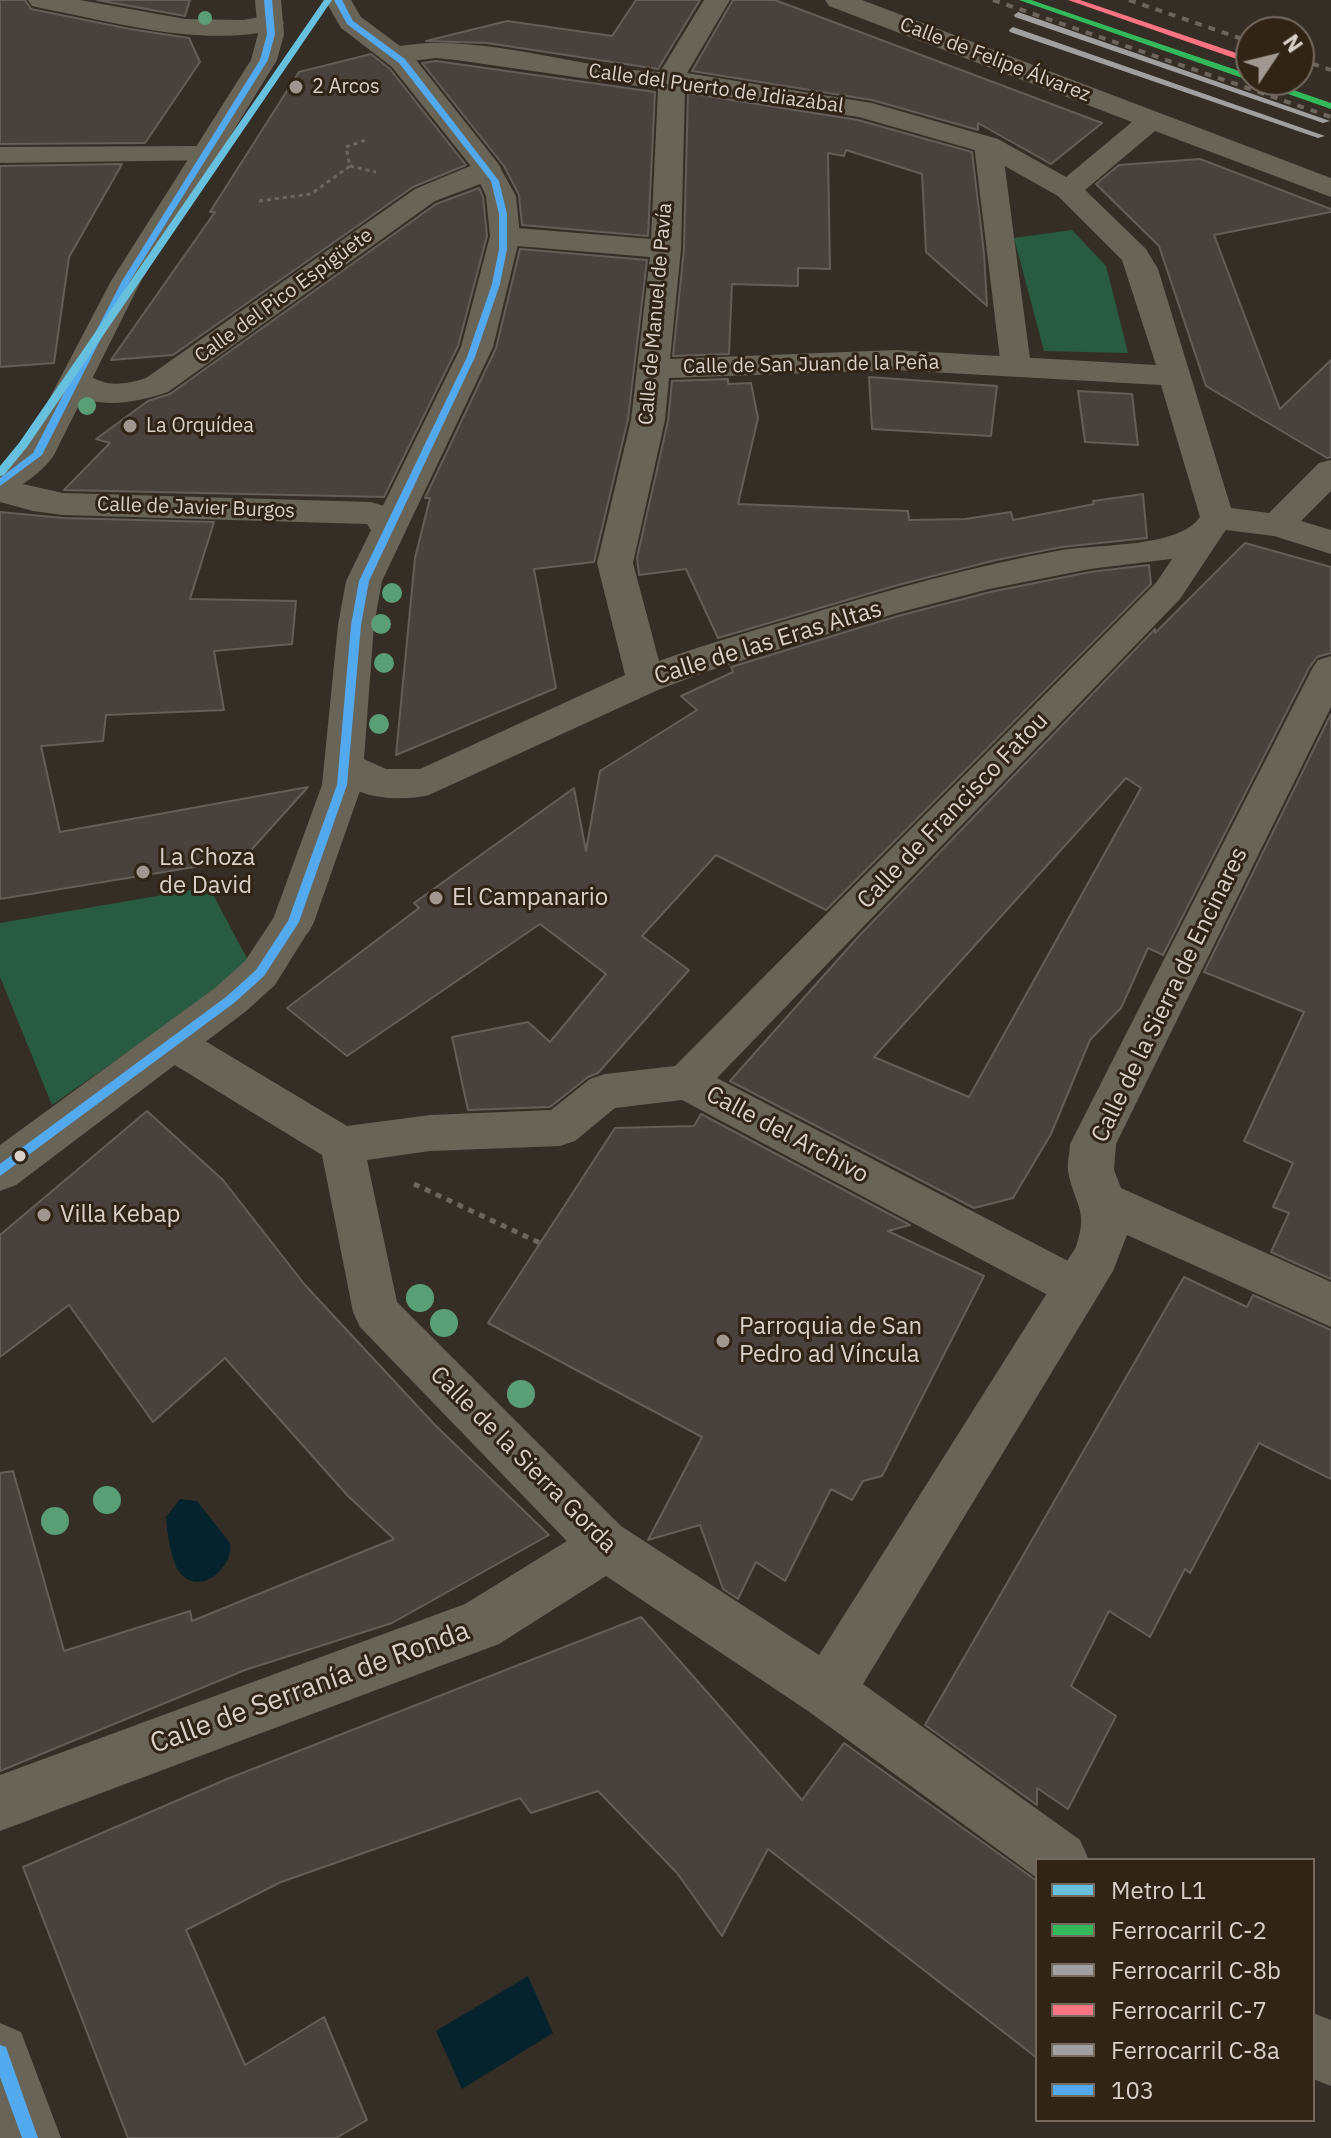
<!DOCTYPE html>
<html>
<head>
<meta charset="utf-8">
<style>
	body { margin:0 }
	#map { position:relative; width:1331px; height:2138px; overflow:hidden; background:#352e26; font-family:"IBM Plex Sans",sans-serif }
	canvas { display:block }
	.legend { position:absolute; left:1035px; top:1858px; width:280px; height:264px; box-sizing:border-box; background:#302417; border:2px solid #74695e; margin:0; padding:10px 14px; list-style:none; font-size:24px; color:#d9d1c9 }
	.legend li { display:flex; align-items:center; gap:16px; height:40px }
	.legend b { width:40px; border:2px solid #74695e }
	.north { position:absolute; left:1235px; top:16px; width:80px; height:80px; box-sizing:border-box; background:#302417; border:2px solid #74695e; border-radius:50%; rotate:55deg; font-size:22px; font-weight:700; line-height:32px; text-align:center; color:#d9d1c9 }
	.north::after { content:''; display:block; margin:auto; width:28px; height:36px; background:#a09890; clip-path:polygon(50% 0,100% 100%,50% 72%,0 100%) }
</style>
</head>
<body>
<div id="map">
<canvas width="1331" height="2138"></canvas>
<ul class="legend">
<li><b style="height:10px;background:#67c0dd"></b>Metro L1</li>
<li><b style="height:10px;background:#33b95b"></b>Ferrocarril C-2</li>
<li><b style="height:10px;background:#a0a0a0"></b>Ferrocarril C-8b</li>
<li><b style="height:10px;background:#fc7381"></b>Ferrocarril C-7</li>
<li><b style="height:10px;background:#a0a0a0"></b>Ferrocarril C-8a</li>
<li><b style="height:10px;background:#53a9ee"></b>103</li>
</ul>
<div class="north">N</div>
</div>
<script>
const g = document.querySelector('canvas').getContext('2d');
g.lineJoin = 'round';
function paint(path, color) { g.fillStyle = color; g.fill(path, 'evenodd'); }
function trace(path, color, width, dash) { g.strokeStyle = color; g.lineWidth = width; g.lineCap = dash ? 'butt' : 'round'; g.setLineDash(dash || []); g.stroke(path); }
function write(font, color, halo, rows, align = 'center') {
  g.font = font + ' "IBM Plex Sans",sans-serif'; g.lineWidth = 6; g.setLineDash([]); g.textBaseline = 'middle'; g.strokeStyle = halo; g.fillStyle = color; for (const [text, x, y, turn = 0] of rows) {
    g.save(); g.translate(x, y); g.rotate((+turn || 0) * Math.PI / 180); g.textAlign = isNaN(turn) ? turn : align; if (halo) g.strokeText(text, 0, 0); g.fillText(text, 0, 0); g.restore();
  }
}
const green = new Path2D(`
	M1072,230L1106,266L1128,353L1044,351L1014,238Z
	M209,887L251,966L52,1105L0,977V923Z`);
const water = new Path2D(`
	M180,1499L197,1501L230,1543C234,1567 200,1597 180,1573C171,1561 167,1532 166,1517Z
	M528,1976L553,2033L462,2089L436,2031Z`);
const building = new Path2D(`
	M0,0H25L31,9L130,29L189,38L200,62L145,143L0,144Z
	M97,0H190L185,16Z
	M636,0H700L658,69L487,43L426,41L507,21L612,36Z
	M733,0H775L1102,123L1051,164L978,123V130L872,100L692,71Z
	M371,54L390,69L466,165L413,187L173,355L111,360L215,212H210L299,72Z
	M436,61L655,92L648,236L522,225L519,195L504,166L422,63Z
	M688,93L858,120L972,152L984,253L987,306L926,252L922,174L846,150L844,156L828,153L830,269L798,268V286L732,284L729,354L673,356L684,249Z
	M1200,159L1331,209V212L1214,235L1280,409L1331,360V457L1327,458L1206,386L1159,246L1096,184L1119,165Z
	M122,164L69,257L54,363L0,367V166Z
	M479,188L483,197L487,236L458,346L384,497L64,490L110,443L96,439L148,401L170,394L436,204Z
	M520,249L647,260L628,419L594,562L534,569L556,688L396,755L415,558L430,498H425L496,348Z
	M869,377L997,386L991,436L872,429Z
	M728,379V384L751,383L758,418L738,504L908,511L909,520L965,519L1011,512L1013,520L1094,504L1093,501L1143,494L1147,538L1062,547L996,560L898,585L718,638L686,569L639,575L637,558L668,421L672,381Z
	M1078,391L1132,394L1138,445L1085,442Z
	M0,512L63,518L214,522L190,599L296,601L292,644L214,651L224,710L106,715L103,741L41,746L60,832L308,787L243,859L0,899Z
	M1245,543L1331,567V653L1317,657L1309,668L1163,955L1148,948L1121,1008L1090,1040L1051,1134L1013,1198L974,1208L730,1081L858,937L1155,629V633ZM1126,778L1141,788L969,1097L874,1057Z
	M1149,565L1151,584L826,910L716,855L642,936L689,970L598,1073L588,1077L550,1107L468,1110L452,1037L528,1022L550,1042L606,974L540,924L347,1056L287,1008L419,908L414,903L574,788L586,851L600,771L697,710L681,696L733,672L731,667L898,616L990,592L1090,572Z
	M1331,714V1279L1271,1252L1289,1213L1273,1207L1293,1163L1244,1141L1304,1012L1204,972Z
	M147,1111L223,1180L305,1285L435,1425L549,1535L392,1623L245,1670L0,1771V1473L13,1471L64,1651L190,1611L192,1621L394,1539L348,1496L225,1358L153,1422L69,1305L0,1357V1235Z
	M701,1114L910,1225L888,1231L984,1276L882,1476L863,1481L852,1500L831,1489L785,1581L756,1562L738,1599L723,1589L700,1525L648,1540L702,1437L488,1323L615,1128L694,1126Z
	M1184,1277L1247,1307L1253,1295L1331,1330V1479L1259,1443L1190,1573L1185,1569L1150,1637L1109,1611L1071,1686L1116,1716L1068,1809L1037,1788V1805L925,1725Z
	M641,1617L802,1800L844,1743L1037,1881V2058L768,1849L722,1936L677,1873L598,1791L531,1813L520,1798L281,1882L186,1930L245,2065L324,2017L367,2120L336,2138H128L23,1867L227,1779Z`);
const pathFar1 = new Path2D(`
	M350,166L376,172
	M259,201L311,194L350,166L346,147L366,140`);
const path = new Path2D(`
	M414,1184L540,1243`);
const pedestrian = new Path2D(`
	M988,137L998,139L1002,145L1031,367L1027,374L1016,376L1005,374L1001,367L974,145L978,139Z
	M207,146L217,148L221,154L217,160L0,163V147Z
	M1208,520L1220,523L1225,531L1180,599L717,1078L1093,1274L1100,1288L1093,1302L1077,1308L1061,1302L682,1100L615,1108L575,1141L560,1146L430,1151L367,1160L397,1302L624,1529L631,1546L624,1563L606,1570L588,1563L360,1327L353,1312L322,1155L160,1056L154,1044L160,1032L175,1027L190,1032L347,1126L430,1115L551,1110L590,1079L605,1074L675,1066L1156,583L1196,523Z`);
const minor = new Path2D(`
	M28,0H80L185,19L243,20L271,15L280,17L284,23L280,29C201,48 119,23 41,8L32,6Z
	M704,0H730L687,73L872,103L998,139L1066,177L1132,122L829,6L825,0H862L1331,178V197L1155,131L1085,190L1146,249L1158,269L1231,508L1269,513L1319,463L1331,460V491L1301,521L1331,530V554L1274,536L1226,530L1208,548L1179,558L1090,569L989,589L897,613L705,672L658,690L429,795C395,803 345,798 327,765L332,755L346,751L386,769H420L625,675L597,563L631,420L650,257L505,245L494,242L490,236L494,230L505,227L651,239L658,89L456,60L436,58L395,63L386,61L382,55L386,49C470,28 573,69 660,72ZM685,90L859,117L978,151L1058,196L1122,260L1156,365L895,350L670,359L681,249ZM895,370L1161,385L1200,517C1179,548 1097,544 1062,550C974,566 888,590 803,616C755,630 706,644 659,661L633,563L665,420L669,378Z
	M487,159L497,162L501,168L491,180L435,201L168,392C136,403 83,414 60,380L65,373C83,368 90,379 107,383C120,385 134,382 146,378L415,189Z
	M0,479L63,493L371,502L391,508L404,529L399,537L387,540L375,537L367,524L63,515L33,511L0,502Z
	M1331,656V707L1116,1144L1114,1170L1121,1188L1331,1282V1327L1127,1235L1113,1271L863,1684L1080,1840L1089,1860H1037V1878L808,1711L606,1576L499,1644L0,1831V1775L465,1604L588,1528L606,1520L624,1528L819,1655L1076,1247C1089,1208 1074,1205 1068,1171C1067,1163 1070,1152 1070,1144L1312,669L1318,660Z
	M293,906L308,911L314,922L275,985L245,1012L16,1185L0,1191V1145L215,988L245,961L278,911Z
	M1313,2013L1331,2020V2086L1313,2079Z`);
const tertiary = new Path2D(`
	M255,0H281L284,34L277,60L141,281L54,455C43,472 19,489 0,494V466L23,449L111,281L251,60L258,34Z
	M325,0H351L361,17L412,55L497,162L516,196L520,236L493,347L382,581L374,625L362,785L314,922L308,933L293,938L278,933L272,922L322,785L338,625L346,581L461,347L490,236L486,196L474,170L392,67L341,28Z
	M0,2023L21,2032L61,2138H0Z`);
const rail = new Path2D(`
	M993,0L1331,117
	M1129,0L1251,42
	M1299,59L1331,70`);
const bus1 = new Path2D(`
	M264,0H272L275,34L268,60L130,281L42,455L0,486V478L33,453L122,281L260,60L267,34Z
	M334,0H342L353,21L405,59L499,181L507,214V249L500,284L475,357L369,581L361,625L347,785L299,922L264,976L234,1003L0,1176V1164L226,997L256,970L288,921L337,785L351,625L359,581L467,357L492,284L499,249V214L491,181L399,63L347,24Z
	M0,2045L6,2047L8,2053L38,2138H22L0,2077Z`);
const rail1 = new Path2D(`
	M1019,0H1031L1251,75V80H1264L1331,103V109Z`);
const rail2 = new Path2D(`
	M1018,12L1330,121L1323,123L1015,17L1014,15Z`);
const rail3 = new Path2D(`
	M1068,0H1080L1251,58V64Z`);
const rail4 = new Path2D(`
	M1013,27L1325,136L1318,138L1010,32L1009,30Z`);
const metro1 = new Path2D(`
	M324,0H332L27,447L4,475L0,476V466L19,443Z`);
const trees = [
	[205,18,7],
	[87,406,9],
	[392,593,10],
	[381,624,10],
	[384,663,10],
	[379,724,10],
	[420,1298,14],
	[444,1323,14],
	[521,1394,14],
	[107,1500,14],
	[55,1521,14]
];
const markers = [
	[296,87,8,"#a09890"],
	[130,426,8,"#a09890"],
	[143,872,8,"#a09890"],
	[436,898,8,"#a09890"],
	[20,1156,7,"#d9d1c9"],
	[44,1215,8,"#a09890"],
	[723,1341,8,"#a09890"]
];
const farStreetnames = [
	["Calle de Felipe Álvarez",995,60,21],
	["Calle del Puerto de Idiazábal",716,89,8],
	["Calle del Pico Espigüete",284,296,-36],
	["Calle de Manuel de Pavía",656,314,-85],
	["Calle de San Juan de la Peña",811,365,-1],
	["Calle de Javier Burgos",196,508,2]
];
const farPoinames = [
	["2 Arcos",312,87],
	["La Orquídea",146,426]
];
const streetNames = [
	["Calle de las Eras Altas",768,643,-17],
	["Calle de Francisco Fatou",953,811,-46],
	["Calle de la Sierra de Encinares",1170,995,-64],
	["Calle del Archivo",787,1135,28],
	["Calle de la Sierra Gorda",523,1460,45]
];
const poiNames = [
	["La Choza",159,858],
	["de David",159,886],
	["El Campanario",452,898],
	["Villa Kebap",60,1215],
	["Parroquia de San",739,1327],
	["Pedro ad Víncula",739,1355]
];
const nearStreetnames = [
	["Calle de Serranía de Ronda",310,1688,-20]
];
paint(green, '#285b41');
paint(water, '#05232d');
paint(building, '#49423c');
trace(building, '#645d58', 2);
trace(pathFar1, '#6b675e', 3, [4, 4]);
trace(path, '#6b675e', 5, [6, 6]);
paint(pedestrian, '#696458');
paint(minor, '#696458');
paint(tertiary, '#696458');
trace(rail, '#6b655d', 4, [7, 7]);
paint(bus1, '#53a9ee');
paint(rail1, '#33b95b');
paint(rail2, '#a0a0a0');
paint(rail3, '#fc7381');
paint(rail4, '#a0a0a0');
paint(metro1, '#67c0dd');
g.fillStyle = '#5a9e77';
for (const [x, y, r] of trees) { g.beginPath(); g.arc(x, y, r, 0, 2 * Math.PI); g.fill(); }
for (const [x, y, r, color] of markers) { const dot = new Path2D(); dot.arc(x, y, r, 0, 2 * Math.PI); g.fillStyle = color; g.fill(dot); trace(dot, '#302417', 3); }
write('20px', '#d9d1c9', '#302417', farStreetnames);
write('20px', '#d9d1c9', '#302417', farPoinames, 'left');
write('24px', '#d9d1c9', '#302417', streetNames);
write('24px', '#d9d1c9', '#302417', poiNames, 'left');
write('28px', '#d9d1c9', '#302417', nearStreetnames);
</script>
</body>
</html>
